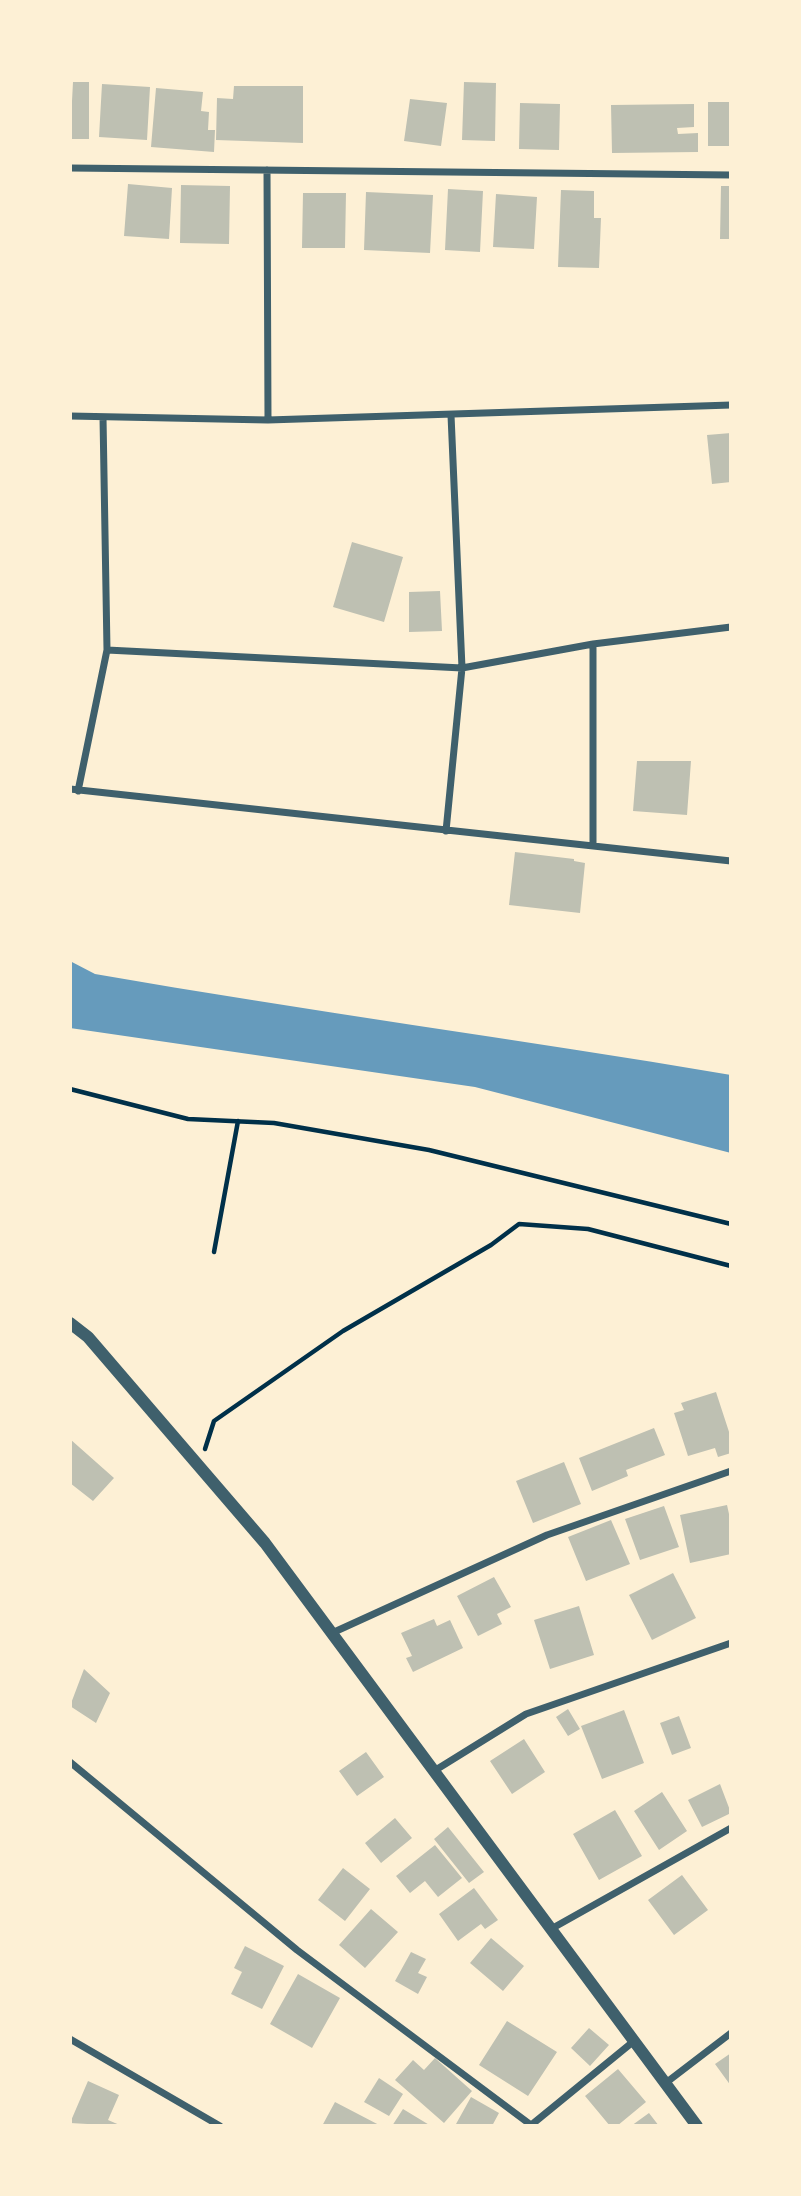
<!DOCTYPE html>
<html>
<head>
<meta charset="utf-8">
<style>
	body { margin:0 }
	#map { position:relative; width:801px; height:2196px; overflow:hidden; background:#fdf0d5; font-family:Signika,sans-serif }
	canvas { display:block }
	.frame { position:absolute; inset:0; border:72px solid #fdf0d5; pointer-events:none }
</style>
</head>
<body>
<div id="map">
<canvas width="801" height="2196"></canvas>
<div class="frame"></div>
</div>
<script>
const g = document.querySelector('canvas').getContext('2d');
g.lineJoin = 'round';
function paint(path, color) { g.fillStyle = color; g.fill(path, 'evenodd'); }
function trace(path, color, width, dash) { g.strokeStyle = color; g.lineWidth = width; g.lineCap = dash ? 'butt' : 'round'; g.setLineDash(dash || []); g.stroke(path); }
const water = new Path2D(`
	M70,961L95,974C306,1011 519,1039 731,1075V1153L475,1087L70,1028Z`);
const building = new Path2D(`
	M73,82H89V139H70Z
	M464,82L496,83L495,141L462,140Z
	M102,84L150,87L147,140L99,137Z
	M234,86H303V143L216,140L217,98L233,99Z
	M156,88L203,92L201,111L209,112L208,130H215L214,152L151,147Z
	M410,99L447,103L441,146L404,141Z
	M708,102H731V146H708Z
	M520,103L560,104L559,150L519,149Z
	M694,104V127L677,128L678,134L698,133V152L612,153L611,105Z
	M128,184L172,188L169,239L124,236Z
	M181,185L230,186L229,244L180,243Z
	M721,186H731V239H720Z
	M448,189L483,191L480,252L445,250Z
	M561,190L594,191V218H601L599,268L558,267Z
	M366,192L433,195L430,253L364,250Z
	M303,193H346L345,248H302Z
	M496,194L537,197L534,249L493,247Z
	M731,433V482L712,484L707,435Z
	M352,542L403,557L384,622L333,607Z
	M440,591L442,631L409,632V592Z
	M637,761H691L687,815L633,811Z
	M515,852L574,859V861L585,863L580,913L509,905Z
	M716,1392L731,1438V1453L718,1457L715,1448L688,1456L674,1413L684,1410L681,1403Z
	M654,1428L665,1455L626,1470L628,1476L592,1491L579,1458Z
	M70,1439L114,1478L93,1501L70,1483Z
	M564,1462L581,1504L533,1523L516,1481Z
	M727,1505L731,1523V1554L690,1563L680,1515Z
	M664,1506L679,1547L640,1560L625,1519Z
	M611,1520L630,1564L586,1581L568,1537Z
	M673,1573L696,1618L652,1640L629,1595Z
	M494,1577L511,1607L497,1614L502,1624L478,1636L457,1596Z
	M579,1606L594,1655L550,1669L534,1620Z
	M434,1619L437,1626L450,1620L463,1648L413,1672L406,1658L412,1656L401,1633Z
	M84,1669L110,1693L96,1723L70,1706Z
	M568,1709L580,1729L568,1736L556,1717Z
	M624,1710L644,1763L602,1779L581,1726Z
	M679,1716L691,1748L672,1755L660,1723Z
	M524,1739L545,1772L512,1794L490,1761Z
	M366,1752L384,1777L357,1796L339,1771Z
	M720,1784L731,1813L702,1827L688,1800Z
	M662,1792L687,1831L659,1850L634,1811Z
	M615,1810L642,1856L599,1880L573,1834Z
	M395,1818L412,1838L381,1863L365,1843Z
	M448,1827L484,1872L469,1883L434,1839Z
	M435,1845L462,1878L438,1897L425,1881L410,1893L396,1876Z
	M343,1868L370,1889L345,1921L318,1900Z
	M682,1875L708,1910L674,1935L648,1900Z
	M474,1888L498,1920L485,1929L481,1924L458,1941L439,1914Z
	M371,1909L398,1932L365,1968L339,1945Z
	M491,1938L524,1966L503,1991L470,1963Z
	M245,1946L284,1966L262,2009L231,1994L242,1972L234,1968Z
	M411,1952L426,1959L418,1973L427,1977L418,1994L395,1981Z
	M298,1974L340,1998L312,2048L270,2024Z
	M507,2021L557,2052L528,2096L479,2065Z
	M589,2028L609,2045L590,2066L571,2048Z
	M731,2053V2086L715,2064Z
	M435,2058L472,2091L444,2123L395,2080L413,2060L424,2070Z
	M618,2069L646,2102L617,2126H610L585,2096Z
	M379,2078L403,2094L389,2116L364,2102Z
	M88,2081L119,2095L108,2120L122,2126L70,2123Z
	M471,2097L499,2113L492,2126L456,2124Z
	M335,2102L381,2126H322Z
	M403,2109L431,2126H392Z
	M649,2113L659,2126H631Z`);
const path = new Path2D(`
	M70,1089L188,1119L274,1123L429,1150L731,1224
	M214,1252L238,1121
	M205,1449L214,1421L343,1331L491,1245L519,1224L588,1229L731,1266`);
const minor = new Path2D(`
	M70,168L731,175
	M267,170L268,420
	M70,416L268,420L731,405
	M593,644V846
	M107,650L462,668L593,644L731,627
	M70,789L731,861
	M78,791L107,650L103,417
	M446,831L462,668L451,415
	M332,1633L547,1535L731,1471
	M70,1762L297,1950L531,2125
	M434,1771L526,1714L731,1643
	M551,1929L731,1828
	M70,2039L220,2126
	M667,2082L731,2033
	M530,2126L634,2041`);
const tertiary = new Path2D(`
	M70,1323L88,1337L265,1543L697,2126`);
paint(water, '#669bbc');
paint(building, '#bec0b2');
trace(path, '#003049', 4.5);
trace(minor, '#3f606c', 7);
trace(tertiary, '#3f606c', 12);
</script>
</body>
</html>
